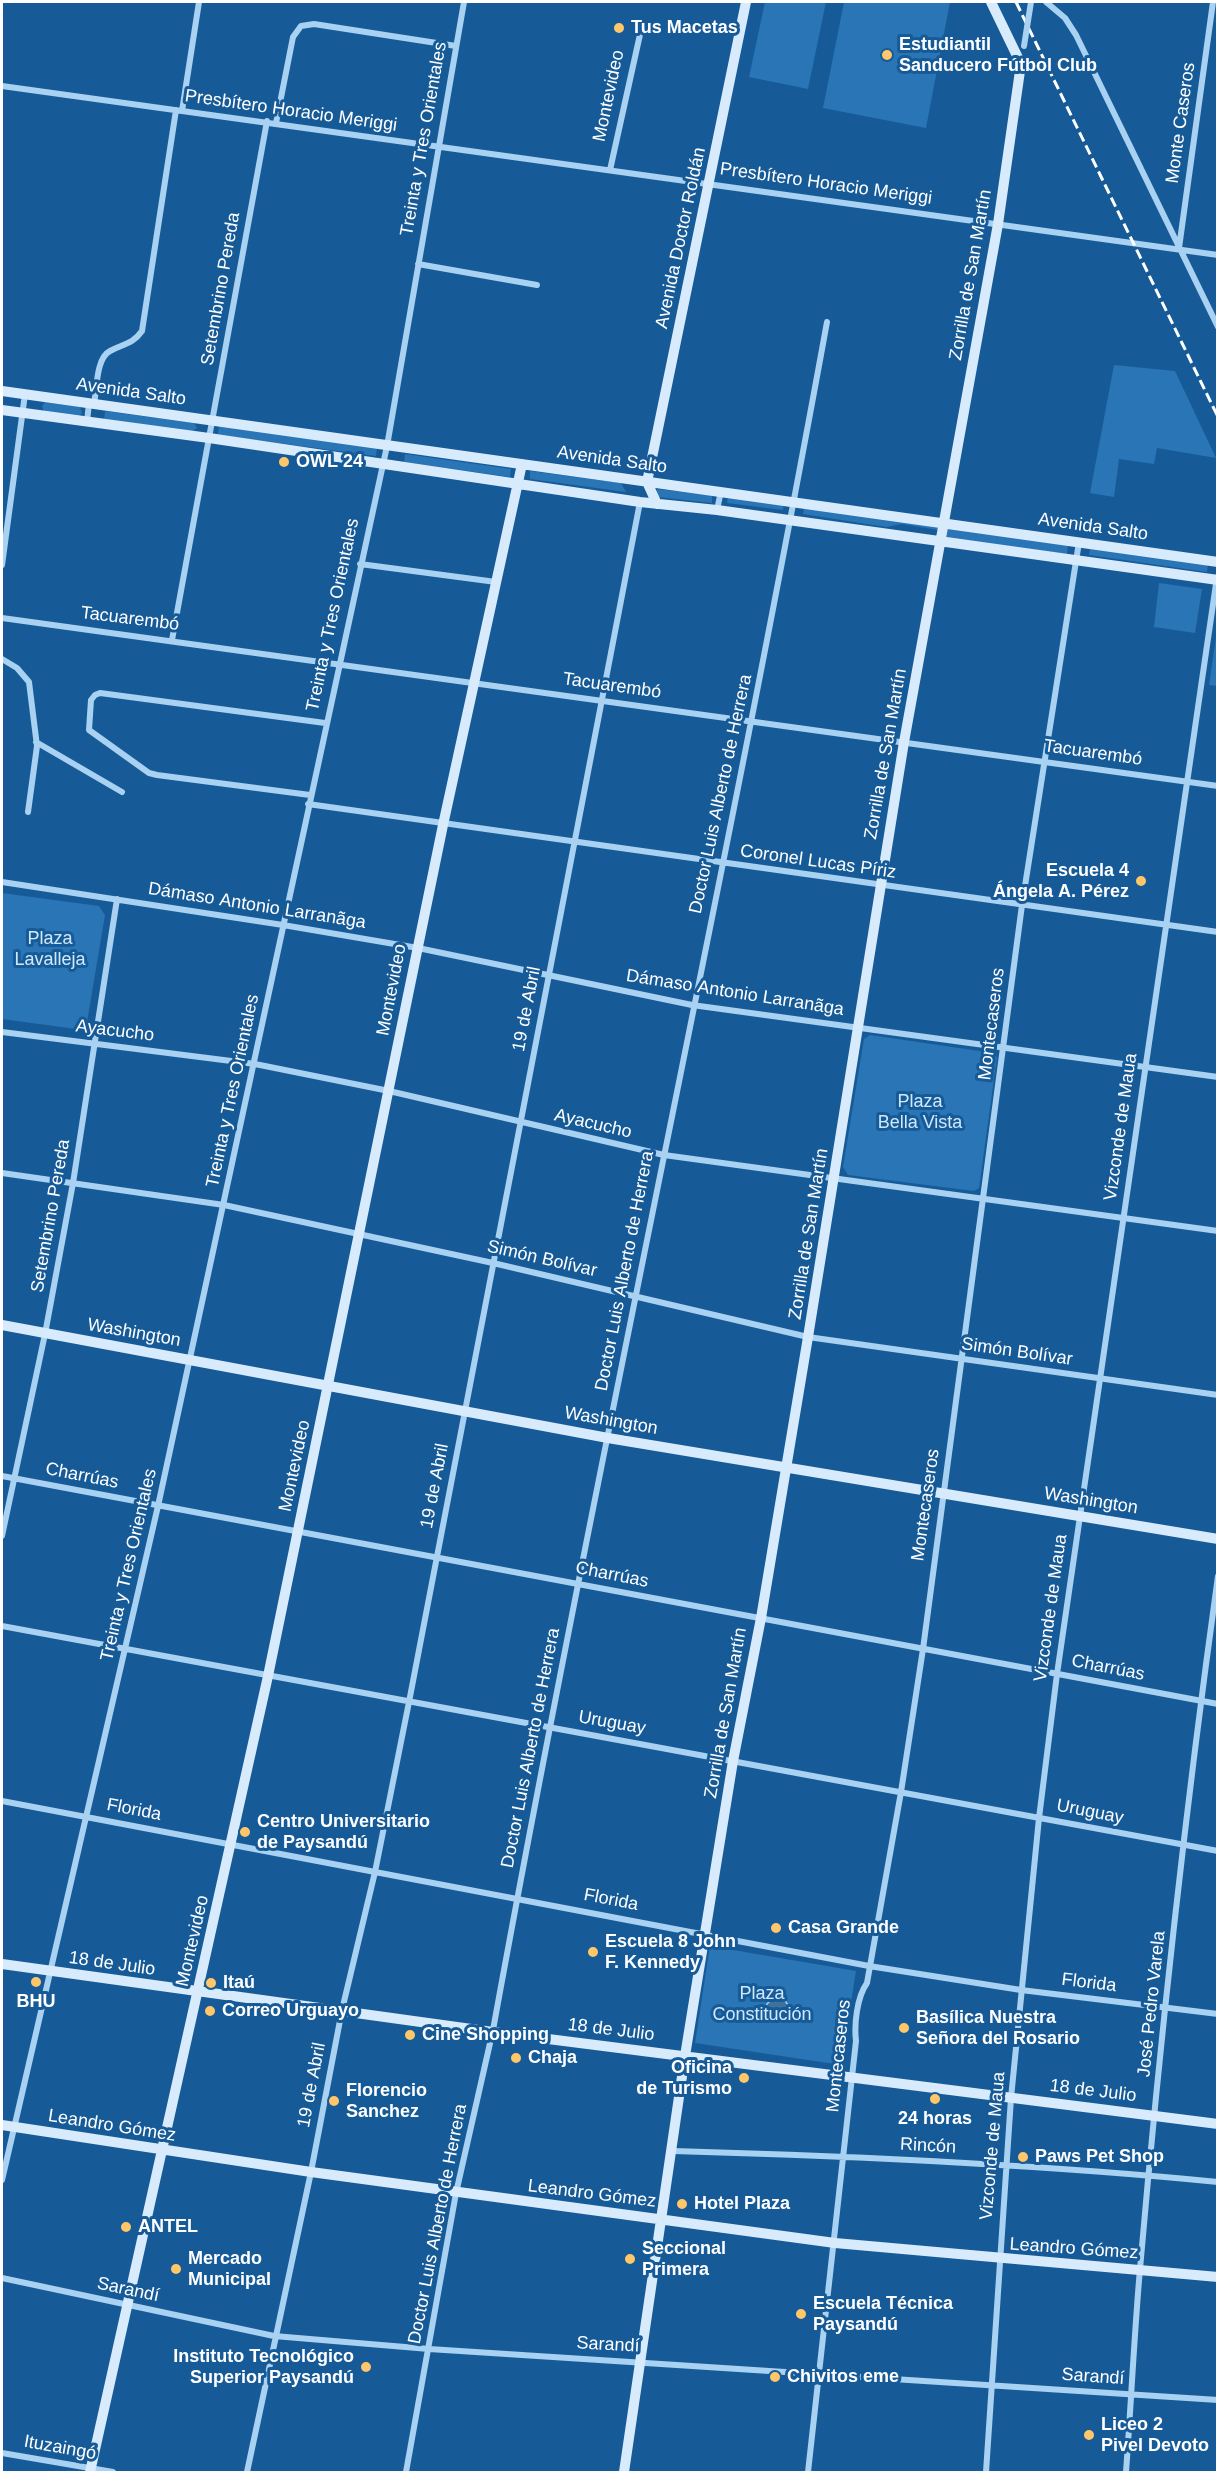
<!DOCTYPE html>
<html>
<head>
<meta charset="utf-8">
<style>
	body { margin:0 }
	#map { position:relative; width:1219px; height:2474px; overflow:hidden; background:#165b98; font-family:Arial,sans-serif }
	canvas { display:block }
	.frame { position:absolute; inset:0; border:3px solid #fff; pointer-events:none }
</style>
</head>
<body>
<div id="map">
<canvas width="1219" height="2474"></canvas>
<div class="frame"></div>
</div>
<script>
const g = document.querySelector('canvas').getContext('2d');
g.lineJoin = 'round';
function paint(path, color) { g.fillStyle = color; g.fill(path, 'evenodd'); }
function trace(path, color, width, dash) { g.strokeStyle = color; g.lineWidth = width; g.lineCap = dash ? 'butt' : 'round'; g.setLineDash(dash || []); g.stroke(path); }
function write(font, color, halo, rows, align = 'center') {
  g.font = font + ' Arial,sans-serif'; g.lineWidth = 6; g.setLineDash([]); g.textBaseline = 'middle'; g.strokeStyle = halo; g.fillStyle = color; for (const [text, x, y, turn = 0] of rows) {
    g.save(); g.translate(x, y); g.rotate((+turn || 0) * Math.PI / 180); g.textAlign = isNaN(turn) ? turn : align; if (halo) g.strokeText(text, 0, 0); g.fillText(text, 0, 0); g.restore();
  }
}
const green = new Path2D(`
	M765,2H826L808,89L749,77Z
	M844,2H950L926,128L823,108Z
	M1114,365L1175,371L1216,458L1157,448L1154,464L1119,459L1114,497L1090,493Z
	M45,402L80,407L82,413L78,417L44,412L42,406Z
	M105,411L194,423L197,428L193,431L104,421Z
	M219,426L377,448L376,456L218,435Z
	M405,454L511,469L510,477L404,462Z
	M530,471L621,483L626,492L530,479Z
	M657,489L712,495V503L658,497Z
	M728,495L784,503L783,510L727,503Z
	M804,507L938,525V530L902,524L886,527L803,514Z
	M948,526L1068,545L1067,554L946,538Z
	M1090,547L1208,564L1207,572L1089,555Z
	M1159,583L1202,589L1195,633L1154,627Z
	M1217,630V686L1209,685Z
	M2,893L99,906L105,915L87,1022L76,1029L2,1019Z
	M870,1035L993,1053L997,1057L979,1188L974,1191L848,1175L843,1167L864,1039Z
	M710,1946L856,1971L841,2065L695,2043Z`);
const water = new Path2D(`
	M774,1997L783,1998L788,2005V2012L782,2018L772,2017L767,2011V2004Z`);
const street = new Path2D(`
	M1046,2L1065,18L1076,35L1218,327
	M2,86L1218,255
	M182,111L199,2
	M276,123L293,37L301,26L314,24L456,46
	M610,170L641,30
	M1179,248L1213,2
	M418,264L537,285
	M94,404C97,389 96,358 110,351C123,344 133,344 142,331L176,110
	M87,422L89,403
	M717,510L721,491
	M360,564L496,582
	M2,565L25,394
	M2,618L1218,786
	M172,640L267,121
	M2,659L17,668L29,682L37,746L28,812
	M36,742L122,792
	M310,795L157,775L149,773L89,730L91,700L95,695L100,693L325,723
	M308,804L1218,932
	M2,882L283,925L418,948L692,1005L1218,1077
	M2,1032L255,1064L389,1091L664,1155L1218,1231
	M2,1173L224,1205L493,1263L808,1337L1218,1395
	M2,1476L1218,1704
	M2,1536L45,1334L73,1183L117,899
	M2,1626L1218,1851
	M2,1801L869,1966L1021,1990L1218,2014
	M673,2151C855,2156 1036,2164 1218,2182
	M2,2180L158,1506L387,446L464,2
	M2,2278L274,2336L429,2349L1218,2400
	M2,2453L113,2472
	M247,2472L311,2172L342,2010L375,1872L409,1702L640,502
	M406,2472L456,2193L493,2030C597,1459 723,893 827,322
	M808,2472L856,2041C854,2024 857,1997 867,1983L901,1792L923,1649L1022,905L1079,542
	M986,2472L1011,2098L1039,1818L1057,1674L1217,577
	M1126,2472C1131,2405 1134,2337 1140,2269C1160,2038 1186,1806 1218,1576`);
const secondary = new Path2D(`
	M2,391L1218,562
	M2,410L209,438L640,502L717,510L1218,580
	M657,504L647,482L746,2
	M2,1325L608,1438L1218,1539
	M2,1964L493,2032L1218,2124
	M2,2125L311,2172L835,2243L1218,2277
	M90,2472L268,1676L443,825L522,464
	M624,2472L685,2056L733,1761L761,1618L808,1337L904,742L998,224L1021,64L991,2`);
const rail = new Path2D(`
	M1016,2L1218,417`);
const streetBridge = new Path2D(`
	M1024,46L1031,2`);
const markers = [
	[619,28,6,"#ffc66a"],
	[887,55,6,"#ffc66a"],
	[284,462,6,"#ffc66a"],
	[1141,881,6,"#ffc66a"],
	[245,1832,6,"#ffc66a"],
	[776,1928,6,"#ffc66a"],
	[593,1952,6,"#ffc66a"],
	[36,1982,6,"#ffc66a"],
	[211,1983,6,"#ffc66a"],
	[210,2011,6,"#ffc66a"],
	[904,2028,6,"#ffc66a"],
	[410,2035,6,"#ffc66a"],
	[516,2058,6,"#ffc66a"],
	[744,2078,6,"#ffc66a"],
	[935,2099,6,"#ffc66a"],
	[334,2101,6,"#ffc66a"],
	[1023,2157,6,"#ffc66a"],
	[682,2204,6,"#ffc66a"],
	[126,2227,6,"#ffc66a"],
	[630,2259,6,"#ffc66a"],
	[176,2269,6,"#ffc66a"],
	[801,2314,6,"#ffc66a"],
	[366,2367,6,"#ffc66a"],
	[775,2377,6,"#ffc66a"],
	[1089,2435,6,"#ffc66a"]
];
const poiNames = [
	["Tus Macetas",631,28],
	["Estudiantil",899,45],
	["Sanducero Fútbol Club",899,66],
	["OWL 24",296,462],
	["Escuela 4",1129,871,"right"],
	["Ángela A. Pérez",1129,892,"right"],
	["Centro Universitario",257,1822],
	["de Paysandú",257,1843],
	["Casa Grande",788,1928],
	["Escuela 8 John",605,1942],
	["F. Kennedy",605,1963],
	["Itaú",223,1983],
	["BHU",36,2002,"center"],
	["Correo Urguayo",222,2011],
	["Basílica Nuestra",916,2018],
	["Señora del Rosario",916,2039],
	["Cine Shopping",422,2035],
	["Chaja",528,2058],
	["Oficina",732,2068,"right"],
	["de Turismo",732,2089,"right"],
	["Florencio",346,2091],
	["Sanchez",346,2112],
	["24 horas",935,2119,"center"],
	["Paws Pet Shop",1035,2157],
	["Hotel Plaza",694,2204],
	["ANTEL",138,2227],
	["Seccional",642,2249],
	["Primera",642,2270],
	["Mercado",188,2259],
	["Municipal",188,2280],
	["Escuela Técnica",813,2304],
	["Paysandú",813,2325],
	["Instituto Tecnológico",354,2357,"right"],
	["Superior Paysandú",354,2378,"right"],
	["Chivitos eme",787,2377],
	["Liceo 2",1101,2425],
	["Pivel Devoto",1101,2446]
];
const streetNames = [
	["Montevideo",609,96,-78],
	["Presbítero Horacio Meriggi",291,111,8],
	["Monte Caseros",1181,123,-82],
	["Treinta y Tres Orientales",424,139,-80],
	["Presbítero Horacio Meriggi",826,184,8],
	["Avenida Doctor Roldán",681,238,-78],
	["Zorrilla de San Martín",971,275,-80],
	["Setembrino Pereda",221,289,-80],
	["Avenida Salto",131,392,8],
	["Avenida Salto",612,460,8],
	["Avenida Salto",1093,527,8],
	["Treinta y Tres Orientales",333,615,-78],
	["Tacuarembó",130,619,7],
	["Tacuarembó",612,686,8],
	["Tacuarembó",1093,753,8],
	["Zorrilla de San Martín",886,754,-80],
	["Doctor Luis Alberto de Herrera",721,794,-78],
	["Coronel Lucas Píriz",818,862,8],
	["Dámaso Antonio Larranãga",257,906,9],
	["Montevideo",392,990,-79],
	["Dámaso Antonio Larranãga",735,993,9],
	["19 de Abril",527,1009,-79],
	["Montecaseros",992,1024,-83],
	["Ayacucho",115,1031,7],
	["Treinta y Tres Orientales",233,1091,-78],
	["Ayacucho",593,1124,13],
	["Vizconde de Maua",1121,1127,-82],
	["Setembrino Pereda",51,1216,-80],
	["Zorrilla de San Martín",809,1234,-81],
	["Simón Bolívar",542,1259,13],
	["Doctor Luis Alberto de Herrera",625,1271,-79],
	["Washington",134,1333,10],
	["Simón Bolívar",1017,1352,8],
	["Washington",611,1421,10],
	["Montevideo",295,1466,-78],
	["Charrúas",82,1476,11],
	["19 de Abril",435,1486,-79],
	["Washington",1091,1501,9],
	["Montecaseros",926,1505,-82],
	["Treinta y Tres Orientales",129,1565,-77],
	["Charrúas",612,1575,11],
	["Vizconde de Maua",1051,1608,-82],
	["Charrúas",1108,1668,11],
	["Zorrilla de San Martín",726,1713,-80],
	["Uruguay",612,1723,10],
	["Doctor Luis Alberto de Herrera",531,1748,-79],
	["Florida",134,1810,11],
	["Uruguay",1090,1812,11],
	["Florida",611,1900,11],
	["Montevideo",193,1941,-77],
	["18 de Julio",112,1964,8],
	["Florida",1089,1983,7],
	["José Pedro Varela",1152,2004,-84],
	["18 de Julio",611,2030,7],
	["Montecaseros",839,2056,-84],
	["19 de Abril",312,2085,-79],
	["18 de Julio",1093,2091,7],
	["Leandro Gómez",112,2126,9],
	["Rincón",928,2146,3],
	["Vizconde de Maua",993,2146,-85],
	["Leandro Gómez",592,2194,7],
	["Doctor Luis Alberto de Herrera",438,2224,-79],
	["Leandro Gómez",1074,2249,4],
	["Sarandí",128,2290,12],
	["Sarandí",608,2345,3],
	["Sarandí",1093,2377,4],
	["Ituzaingó",60,2448,10]
];
const parkNames = [
	["Plaza",50,939],
	["Lavalleja",50,960],
	["Plaza",920,1102],
	["Bella Vista",920,1123],
	["Plaza",762,1994],
	["Constitución",762,2015]
];
paint(green, '#2975b6');
paint(water, '#40709c');
trace(water, '#9bcdf4', 1.5);
trace(street, '#a9d1f2', 6);
trace(secondary, '#d8ebfc', 10);
trace(rail, '#fff', 3, [10, 4.5]);
trace(streetBridge, '#a9d1f2', 6);
for (const [x, y, r, color] of markers) { const dot = new Path2D(); dot.arc(x, y, r, 0, 2 * Math.PI); g.fillStyle = color; g.fill(dot); trace(dot, '#165b98', 2); }
write('bold 18px', '#fff', '#165b98', poiNames, 'left');
write('18px', '#fff', '#165b98', streetNames);
write('18px', '#d0e8fc', '#165b98', parkNames);
</script>
</body>
</html>
